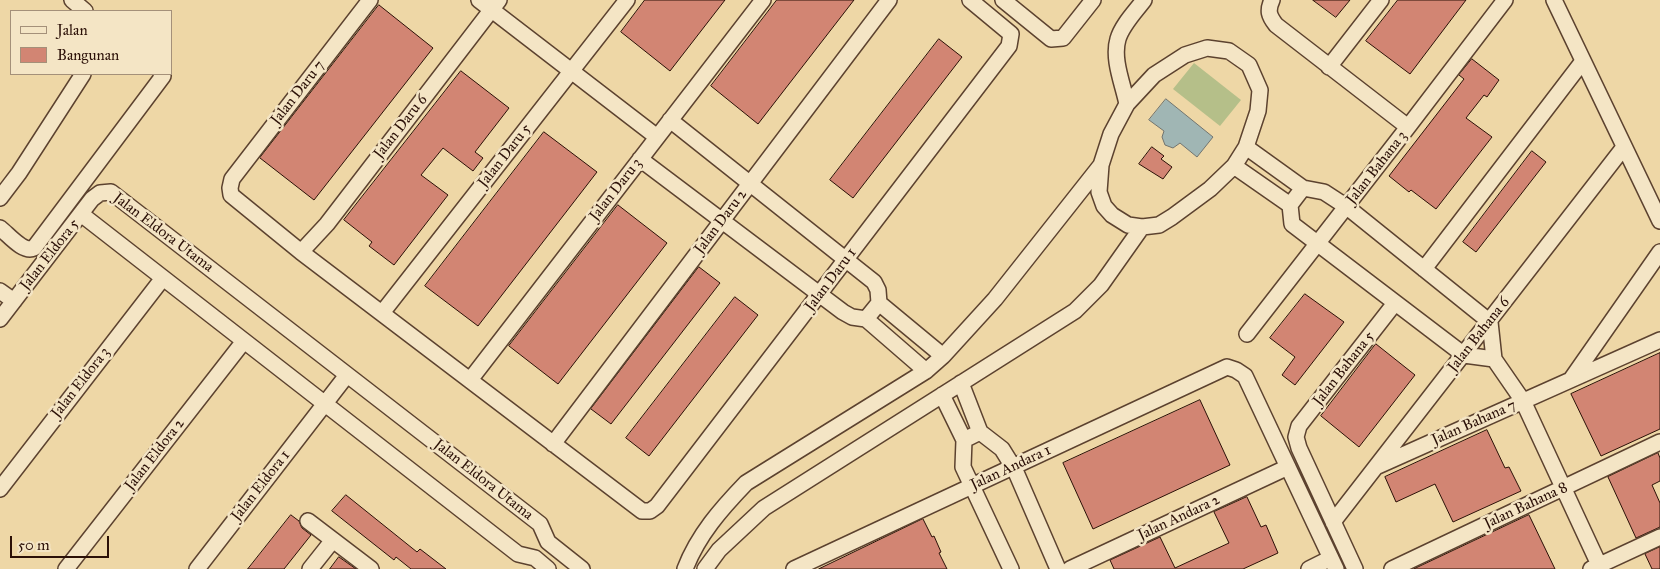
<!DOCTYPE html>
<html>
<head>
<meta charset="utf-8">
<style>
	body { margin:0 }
	#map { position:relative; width:1660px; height:569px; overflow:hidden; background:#eed7a6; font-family:"IM FELL Great Primer",serif }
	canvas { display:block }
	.legend { position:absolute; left:10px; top:10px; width:162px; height:65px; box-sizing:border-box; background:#f4e5c5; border:1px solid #a49079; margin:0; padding:6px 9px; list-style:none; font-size:15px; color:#2b1007 }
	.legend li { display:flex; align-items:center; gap:10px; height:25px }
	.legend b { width:25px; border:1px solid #a49079 }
	.scale { position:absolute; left:10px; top:536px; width:99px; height:22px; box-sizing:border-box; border:2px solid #2b1007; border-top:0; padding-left:6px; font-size:15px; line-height:18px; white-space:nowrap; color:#2b1007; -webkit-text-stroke:4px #f4e5c5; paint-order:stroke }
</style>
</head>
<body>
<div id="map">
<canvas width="1660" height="569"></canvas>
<ul class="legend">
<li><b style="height:6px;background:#f4e5c5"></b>Jalan</li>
<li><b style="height:14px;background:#d28573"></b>Bangunan</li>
</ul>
<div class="scale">50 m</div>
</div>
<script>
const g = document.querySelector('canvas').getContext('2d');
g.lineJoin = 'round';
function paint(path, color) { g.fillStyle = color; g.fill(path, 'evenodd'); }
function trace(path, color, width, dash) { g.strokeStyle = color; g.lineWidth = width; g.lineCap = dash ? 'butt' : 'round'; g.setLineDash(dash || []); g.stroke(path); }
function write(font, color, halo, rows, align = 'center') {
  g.font = font + ' "IM FELL Great Primer",serif'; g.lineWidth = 5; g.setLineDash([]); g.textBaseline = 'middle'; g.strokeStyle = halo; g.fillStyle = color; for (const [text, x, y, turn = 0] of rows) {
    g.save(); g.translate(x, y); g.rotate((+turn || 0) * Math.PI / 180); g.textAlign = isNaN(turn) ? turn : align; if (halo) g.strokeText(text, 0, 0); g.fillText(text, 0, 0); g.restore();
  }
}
const green = new Path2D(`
	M1194,63L1241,100L1220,126L1173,89Z`);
const water = new Path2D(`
	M1166,99L1213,137L1197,157L1180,143L1173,148L1165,145L1162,137L1164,131L1149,120Z`);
const building = new Path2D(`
	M645,0H725L670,71L621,32Z
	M777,0H854L758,124L711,86Z
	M1313,0H1350L1336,17Z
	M1398,0H1466L1410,74L1366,41Z
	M379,5L433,48L314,200L260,158Z
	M939,39L962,57L853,198L830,180Z
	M1472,59L1499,80L1487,97L1484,95L1466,118L1492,137L1436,209L1411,190L1409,192L1389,176L1464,79L1459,75Z
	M461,71L509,108L475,152L483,158L473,171L443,148L421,175L448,195L394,265L369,246L372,242L344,220Z
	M544,132L597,172L478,326L425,286Z
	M1152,147L1164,156L1161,159L1172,167L1163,179L1139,164Z
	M1532,151L1546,162L1476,252L1463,242Z
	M618,205L667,243L558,384L509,346Z
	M699,267L720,283L611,424L591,409Z
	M1305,294L1344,322L1295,385L1282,375L1295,357L1270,338Z
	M735,297L758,315L649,456L626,438Z
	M1376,344L1415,375L1359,447L1321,416Z
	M1660,353V429L1601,456L1571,394Z
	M1200,400L1230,465L1093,529L1063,463Z
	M1487,430L1505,468L1509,467L1521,491L1453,522L1435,484L1396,502L1385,477Z
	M1658,453L1660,458V481L1652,485L1660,503V527L1636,538L1608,477Z
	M346,495L417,552L420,549L446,569H411L396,557L394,560L332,511Z
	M1247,497L1261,527L1266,525L1278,553L1243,569H1114L1110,560L1160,537L1175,568L1229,543L1214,512Z
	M291,515L299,521L302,528L311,535L284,569H248Z
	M1529,515L1555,569H1414Z
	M923,519L932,537L934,536L941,552L939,553L947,569H819Z
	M1660,547V569H1652L1645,554Z
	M339,557L356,569H330Z`);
const minor = new Path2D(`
	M72,0L85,11
	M370,0L232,179L230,188L231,195L301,252L642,511H650L657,506L1009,46L1011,34L970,0
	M479,0L657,137
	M1003,0L1051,39L1063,38L1093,0
	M1272,0C1267,11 1269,16 1276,25L1408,127
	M1554,0L1660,221
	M1329,67L1381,0
	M1127,104C1123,84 1112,59 1118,39C1122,25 1135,12 1144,0
	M1246,147L1303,188L1324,192L1347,207L1490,322L1494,359L1464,355L1292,224L1290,205L1303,188
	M640,159L843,312L852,317L866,319L879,303L878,290L874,282L670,120
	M1234,166L1290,205
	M0,198L19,173L83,74
	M81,214L518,554L535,558L548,569
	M0,228C9,235 23,253 34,248L163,76L161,74
	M301,252L327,224L499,0
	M1424,269L1583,61
	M0,291L14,301
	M879,303L943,356
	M382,313L627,0
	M0,319L92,199L100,193L111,192L540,524L548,542L582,569
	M866,319L926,371
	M1247,334L1408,127L1505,0
	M1494,359L1523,401L1601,569
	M1572,378L1660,252
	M470,380L763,0
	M961,383L980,432
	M942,395L964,440
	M553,444L889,0
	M1378,466L1660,340
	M0,489L163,278
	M308,521L371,569
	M1333,522L1624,147
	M66,569L244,341
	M197,569L347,375
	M310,569L333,540
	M685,569C698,535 721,509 746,483L926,371L943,356L995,299L1101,165L1111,134L1127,104L1154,75L1185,55L1207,48L1229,51L1249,65L1260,90L1258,111L1246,147L1234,166L1210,189L1172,217L1159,225L1142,227L1128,225L1112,215L1104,206L1099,192L1101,165
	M705,569L719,550L764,508L1075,311L1101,285L1142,227
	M794,569L1227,367L1236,370L1245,376L1336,569
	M1011,569L963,467L964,440L980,432L1002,449L1015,470L1058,569
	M1070,569L1288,467
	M1309,569L1331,558
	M1355,569L1299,448L1296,437L1299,426L1395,303
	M1392,569L1660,442
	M1591,569L1660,537`);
const streetNames = [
	["Jalan Daru 7",298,93,-52],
	["Jalan Daru 6",401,127,-52],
	["Jalan Daru 5",505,156,-52],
	["Jalan Bahana 3",1377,168,-52],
	["Jalan Daru 3",616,190,-52],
	["Jalan Daru 2",721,222,-53],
	["Jalan Eldora Utama",163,233,37],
	["Jalan Eldora 5",50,255,-52],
	["Jalan Daru 1",831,280,-53],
	["Jalan Bahana 6",1479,335,-52],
	["Jalan Bahana 5",1344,369,-52],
	["Jalan Eldora 3",81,383,-52],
	["Jalan Bahana 7",1474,423,-24],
	["Jalan Eldora 2",155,455,-52],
	["Jalan Andara 1",1011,468,-25],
	["Jalan Eldora Utama",483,480,38],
	["Jalan Eldora 1",261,486,-52],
	["Jalan Bahana 8",1526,506,-25],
	["Jalan Andara 2",1179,518,-25]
];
paint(green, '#b5bf89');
paint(water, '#a0b6b4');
trace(water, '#71746f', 1);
paint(building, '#d28573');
trace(building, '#2b1007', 1);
trace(minor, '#5c422f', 18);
trace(minor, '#f4e5c5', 15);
write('15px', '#2b1007', '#f4e5c5', streetNames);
</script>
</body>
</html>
